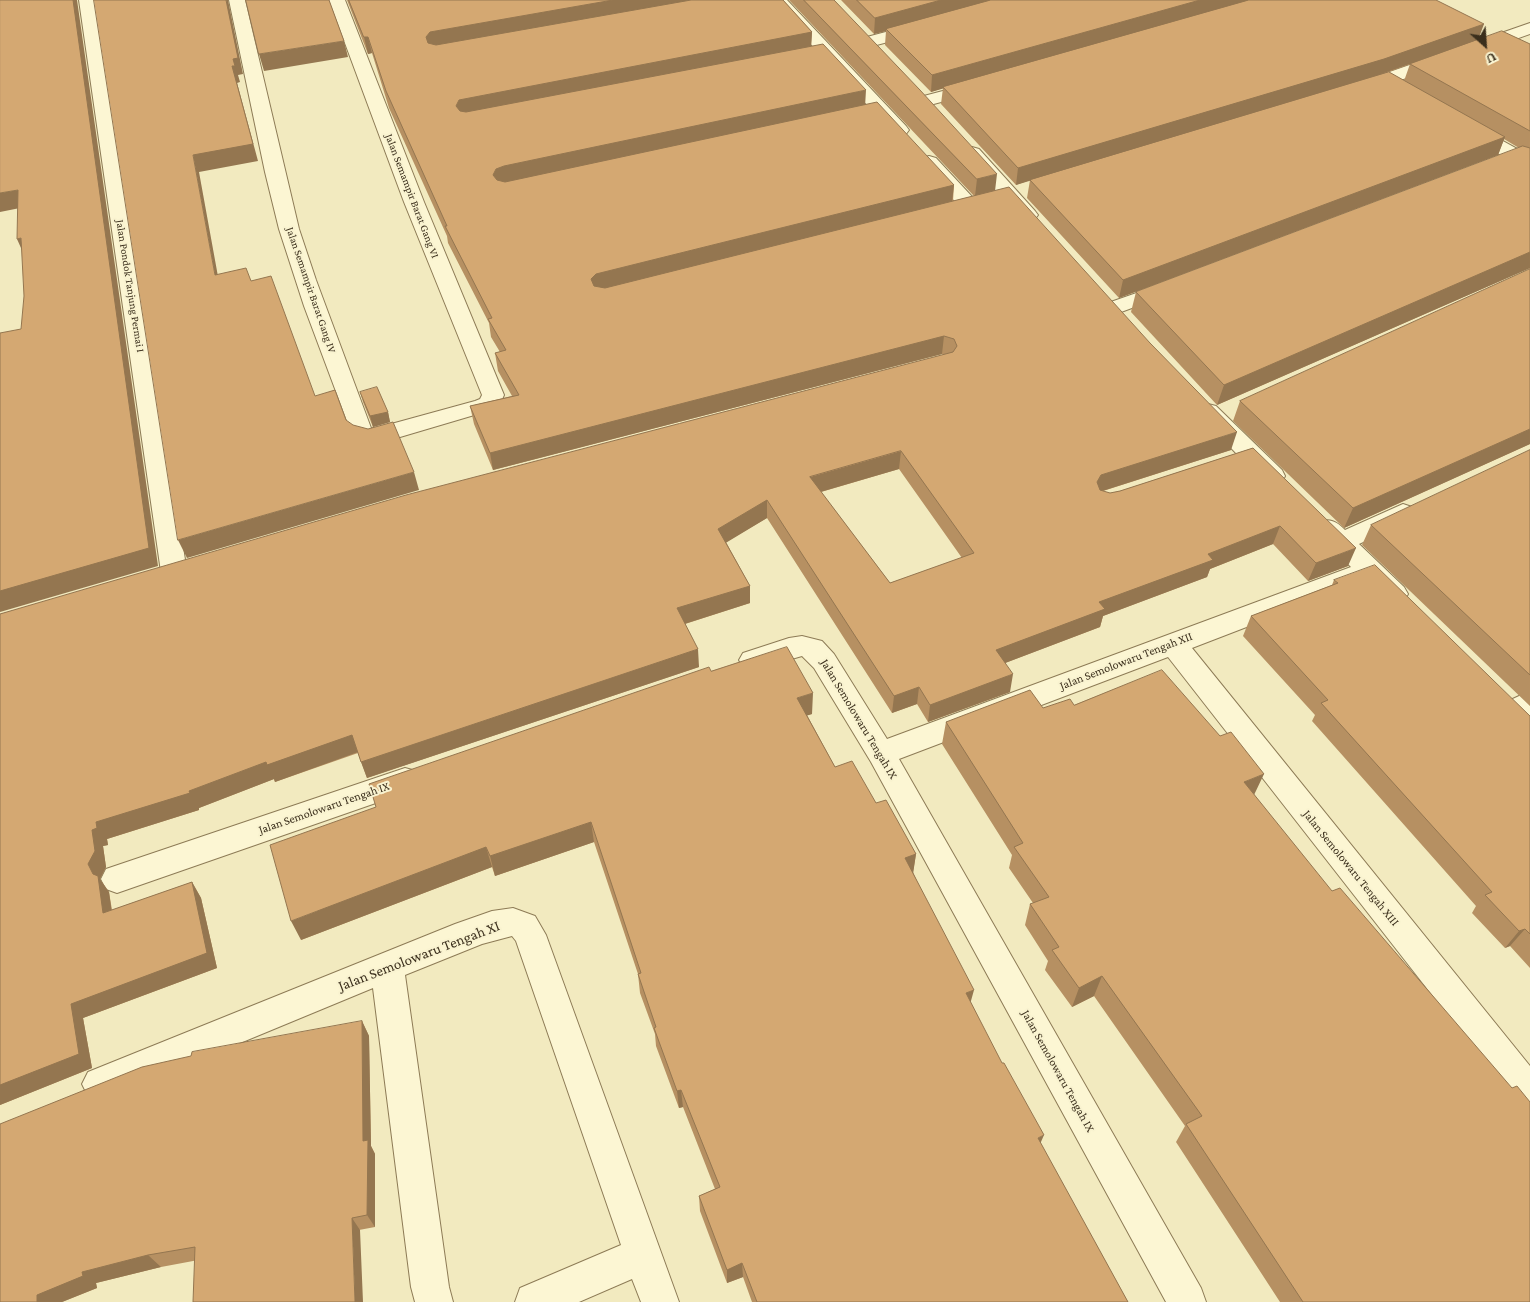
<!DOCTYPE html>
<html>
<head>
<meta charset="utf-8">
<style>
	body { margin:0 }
	#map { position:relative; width:1530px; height:1302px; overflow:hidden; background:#f2eabf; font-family:"Crimson Pro",serif }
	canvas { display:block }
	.north { position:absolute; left:1460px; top:20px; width:50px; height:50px; -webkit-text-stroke:4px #f9f3d0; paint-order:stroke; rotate:154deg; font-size:14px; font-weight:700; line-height:20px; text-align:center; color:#3b2f1c }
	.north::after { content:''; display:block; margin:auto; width:18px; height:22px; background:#3b2f1c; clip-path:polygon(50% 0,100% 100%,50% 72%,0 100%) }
</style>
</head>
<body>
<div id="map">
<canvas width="1530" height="1302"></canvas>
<div class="north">U</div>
</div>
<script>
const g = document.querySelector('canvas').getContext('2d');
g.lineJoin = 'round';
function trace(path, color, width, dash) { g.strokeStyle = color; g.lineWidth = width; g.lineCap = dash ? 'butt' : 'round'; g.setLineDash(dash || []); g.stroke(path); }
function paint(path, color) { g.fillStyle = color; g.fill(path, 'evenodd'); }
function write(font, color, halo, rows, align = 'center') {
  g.font = font + ' "Crimson Pro",serif'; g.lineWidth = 4; g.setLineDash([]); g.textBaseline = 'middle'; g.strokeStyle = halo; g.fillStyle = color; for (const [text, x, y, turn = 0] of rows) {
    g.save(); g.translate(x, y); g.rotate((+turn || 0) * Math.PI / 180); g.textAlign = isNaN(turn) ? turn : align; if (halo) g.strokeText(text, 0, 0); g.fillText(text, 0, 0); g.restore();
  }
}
const minor = new Path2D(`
	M79,0H95L187,572L183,579L174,581L165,579L161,572Z
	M229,0H245L299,229L316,280L371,428L373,429L475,401L480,399L482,395L404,202L329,0H345L424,202L504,395L498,408L373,445L359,441L353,437L304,306L279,229L265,172Z
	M770,0H787L906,126L909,130L906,134L900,135L894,134Z
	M920,23L926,24L928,28L926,32L869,47L863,46L861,42L863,38Z
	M1530,23V34L1367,92L1361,93L1355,92L1352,88L1355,84Z
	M977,82L983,83L986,87L983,91L926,106L920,105L917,101L920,97Z
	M1468,124L1474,125L1530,156V170L1523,168L1462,133L1459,129L1462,125Z
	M972,147L979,149L1035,211L1038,215L1035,219L1028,221L1021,219L965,157L963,153L965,149Z
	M929,156L936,158L977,202L980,206L977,210L970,212L963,210L922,166L920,162L922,158Z
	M1168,282L1175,284L1179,288L1175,292L1113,315L1105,314L1102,309L1105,304Z
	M1208,404L1216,406L1282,470L1285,476L1282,482L1273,484L1264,482L1200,416L1196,411L1200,406Z
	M1403,504L1412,507L1416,513L1412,519L1359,544L1404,587L1408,594L1404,601C1386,606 1378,593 1366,581L1192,648L1530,1066V1110L1518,1105L1168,657L899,759L1201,1288L1206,1302H1166L871,762L814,668L802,656L753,670L743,667L739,660L743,653L789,638L802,636L822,641L834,654L887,739L1351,567L1318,534L1314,528L1318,522C1330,518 1336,521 1345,530Z
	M1530,691V716L1514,722L1504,719L1500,711L1504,703Z
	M405,768L416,771L420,780L416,789L117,893L106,889L101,879L106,869Z
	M513,908L535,916L546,935L679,1302H641L632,1279L579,1302H515L520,1288L621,1245L516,941L512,936L482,944L405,975L449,1287L453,1302H415L411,1287L373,988L100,1101L88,1096L82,1084L88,1072L455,924L492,911Z`);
const wall = new Path2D(`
	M347,0H783L812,32L811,46L866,105L954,185L953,201L974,196L789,0H834L995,190L1231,450L1103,491L1110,493L1120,491L1253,448L1348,566L1308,581L1273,544L1210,569L1207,577L1103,616L1100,627L1005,663L1010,692L928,722L917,704L892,713L767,518L726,542L750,586V603L685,624L699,667L367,778L358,753L275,782L274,779L199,808V810L107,839L108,845L103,846L106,867L100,879L109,892L112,910L192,882L201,898L217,968L83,1018L92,1068L0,1105V614L943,355L942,354L493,470L474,424L470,406L512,396L498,371L495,353L500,352L491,337L489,323L448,243L447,236L389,108L372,53L368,54ZM899,469L962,558L890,583L821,492Z
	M841,0H1436L1478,40L1530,44V268L1217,405L1131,312L1136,292L1519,148L1504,139L1498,155L1119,298L1027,198L1030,180L1016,185L941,104L943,88L931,92L885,45L886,31L874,34ZM1461,46L1410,64L1404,81L1380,75Z
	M1530,269V444L1344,528L1233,421L1240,401Z
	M360,392L388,412L390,422L373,427L363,402Z
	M1530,450V706L1362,545L1371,525Z
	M1334,580L1530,716V968L1510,946L1505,948L1472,913L1476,906L1312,721L1315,715L1243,636L1251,616L1332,585Z
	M711,671L812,714L807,715L835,767L876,803L916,854L913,872L971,1003L1040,1143L1128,1302H752L743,1277L727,1283L700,1211L699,1196L715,1189L683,1107L679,1108L656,1046L655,1034L640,993L638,974L594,842L495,876L492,867L301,940L376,807Z
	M1074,705L1220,736L1254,795L1530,1302H1280L1176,1142L1185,1126L1094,996L1072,1007L1045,970L1048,961L1025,925L1030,904L1033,903L1009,868L1012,855L942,744L946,722L1043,708Z
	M362,1021L369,1036L371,1146L375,1154V1227L161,1267L96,1283L97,1288L62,1302H0Z`);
const shadedWall = new Path2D(`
	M73,0H77L158,566L0,612V591Z
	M226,0H228L243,74L238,75L240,82L237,83L258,161L199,172L221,293L215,275L193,155L232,66L233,59Z
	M613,0H704L429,53L426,37L430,32Z
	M941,0H998L886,29V31L874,34L875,18Z
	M1200,0H1252L931,92L932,75Z
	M1484,24L1478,40L1378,75L1016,185L1018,168Z
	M812,32L811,48L462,117L456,106L459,100Z
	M364,37H368L372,53L368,54Z
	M344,41L348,57L264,71L259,54Z
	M866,90L865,107L496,192L493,175L496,169L504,166Z
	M1505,137L1498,155L1119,298L1123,280Z
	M997,174L995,191L975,196L977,179Z
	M954,185L952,202L593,297L591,279L596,274Z
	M18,190L25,207L0,212V193Z
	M21,238L25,257L17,239Z
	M1530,252V268L1217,405L1224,385Z
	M944,336L942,354L493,470L490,453Z
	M388,412L390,422L373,427L370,416Z
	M1530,429V444L1344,528L1353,508Z
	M1237,432L1231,450L1096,493L1097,482L1101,475Z
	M901,451L899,469L810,495V477Z
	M414,472L419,490L187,558L178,540Z
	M767,500V518L719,547L718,529Z
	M1280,526L1273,544L1210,569L1207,577L1103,616L1100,627L992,668L996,650L1099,602L1208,554Z
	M1356,548L1348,566L1308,581L1316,563Z
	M750,586V603L678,626L677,608Z
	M698,649L699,667L367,778L361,762Z
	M1013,674L1010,692L928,722L930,705Z
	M919,687L917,704L892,713L894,696Z
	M813,693L812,714L796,719L797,698Z
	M352,735L358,752L275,782L274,779L199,808V810L107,839L108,845L103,846L106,867L100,879L109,892L114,929L103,913L93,874L88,864L92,830L96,822L189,791L266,762Z
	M1264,774L1254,795L1244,782Z
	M591,822L594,842L495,876L490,856Z
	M486,847L492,867L301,940L291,921Z
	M916,854L913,874L905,858Z
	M192,882L201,898L217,968L83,1018L92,1068L0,1105V1085L71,1004Z
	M1525,929L1510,946L1505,948L1519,931Z
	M1102,976L1094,996L1072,1007L1079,988Z
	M974,990L969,1008L966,993Z
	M362,1021L369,1036L371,1146L375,1154V1227L367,1215L363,1141Z
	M681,1090L683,1107L679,1108L677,1091Z
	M1044,1135L1037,1151L1038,1138Z
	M352,1218L360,1230L363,1302H355Z
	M148,1255L161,1267L96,1283L97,1288L62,1302H37V1295L82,1272Z
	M742,1263L743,1277L727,1283V1270Z`);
const building = new Path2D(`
	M0,0H73L149,548L0,591V333L21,329L24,296L21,238L17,239L18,190L0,193Z
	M94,0H226L238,58L233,59L235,66H232L253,144L193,155L215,275L246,268L251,281L271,276L315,396L335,390L346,420L353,425L368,429L393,422L414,472L178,540Z
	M246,0H329L344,41L259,54Z
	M349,0H613L430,32L426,37L428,43L436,45L691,0H783L812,32L459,100L456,106L460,111L466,112L823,44L866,90L504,166L496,169L493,175L497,180L505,182L877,102L954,185L596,274L591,279L594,286L605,288L1009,187L1150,343L1237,432L1101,475L1097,482L1100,490L1110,493L1120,491L1253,448L1356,548L1316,563L1280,526L1208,554L1213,560L1099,602L1105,609L996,650L1013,674L930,705L919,687L894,696L767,500L718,529L750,586L677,608L698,649L361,762L352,735L267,765L266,762L189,791L190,793L96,822L97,828L92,830L95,851L88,864L93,874L98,876L103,913L192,882L207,953L71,1004L79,1054L0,1085V614L406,495L953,352L957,346L954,339L944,336L490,453L470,406L519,395L495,353L506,350L488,319L492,318L445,226H447L386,91L368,37H364ZM901,451L974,553L890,583L810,477Z
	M804,0H834L920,90L997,174L977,179Z
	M857,0H941L875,18Z
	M991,0H1200L932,75L886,29Z
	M1249,0H1436L1484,24L1384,59L1018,168L943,87Z
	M1502,31L1530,44V131L1410,64Z
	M1389,72L1505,137L1123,280L1030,180Z
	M1523,146L1530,148V252L1224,385L1136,292Z
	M1530,269V429L1353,508L1240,401Z
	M377,387L388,412L370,416L360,392Z
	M1530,450V675L1371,525Z
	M1375,565L1530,716V934L1525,929L1519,931L1485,895L1492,892L1321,703L1328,700L1251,616L1338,583L1334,580Z
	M787,647L813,693L797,698L835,767L852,761L876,803L886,800L916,854L905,858L974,990L966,993L1002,1063H1004L1044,1135L1038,1138L1128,1302H757L742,1263L727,1270L699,1196L720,1187L681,1090L677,1091L654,1028L656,1027L638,974L641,973L591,822L490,856L486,847L291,921L270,845L376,807L369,784L709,667L711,671Z
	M1162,670L1220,736L1231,732L1264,774L1244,782L1332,891L1340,888L1512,1088L1517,1086L1530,1102V1302H1303L1186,1124L1202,1116L1102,976L1079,988L1052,950L1059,947L1030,904L1049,897L1014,847L1023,843L946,722L1030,690L1043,708L1070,699L1074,705Z
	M362,1021L363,1141L368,1140L367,1215L352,1218L355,1302H193L195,1247L148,1255L82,1272L83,1276L37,1295V1302H0V1124L142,1067L191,1056L192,1052Z`);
const farStreetnames = [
	["Jalan Semampir Barat Gang VI",412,196,69],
	["Jalan Pondok Tanjung Permai I",130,286,81],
	["Jalan Semampir Barat Gang IV",311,290,71]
];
const streetNames = [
	["Jalan Semolowaru Tengah XII",1126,661,-21],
	["Jalan Semolowaru Tengah IX",859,719,59],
	["Jalan Semolowaru Tengah IX",324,808,-19],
	["Jalan Semolowaru Tengah XIII",1351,868,51],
	["Jalan Semolowaru Tengah IX",1058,1071,61]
];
const nearStreetnames = [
	["Jalan Semolowaru Tengah XI",419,956,-21]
];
trace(minor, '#8d7b56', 2);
paint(minor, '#fcf6d3');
paint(wall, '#b69062');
paint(shadedWall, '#947650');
paint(building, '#d4a872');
trace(building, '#947650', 1);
write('11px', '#3b2f1c', '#f9f3d0', farStreetnames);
write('12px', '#3b2f1c', '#f9f3d0', streetNames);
write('15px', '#3b2f1c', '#f9f3d0', nearStreetnames);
</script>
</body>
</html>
